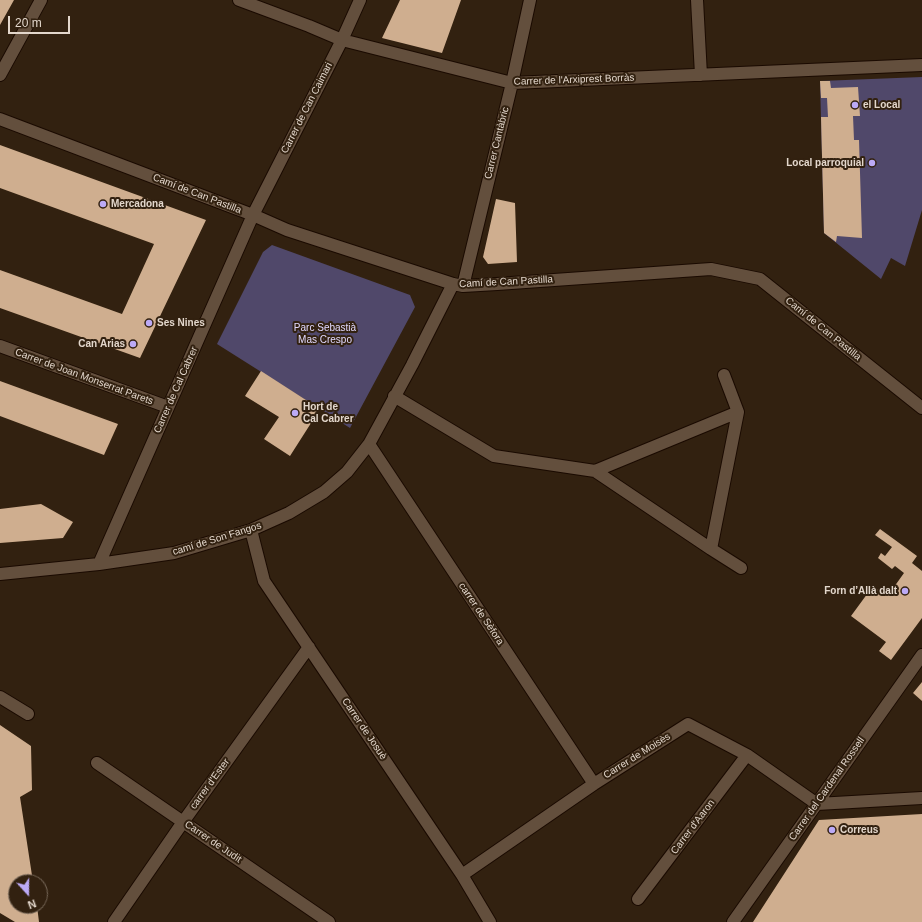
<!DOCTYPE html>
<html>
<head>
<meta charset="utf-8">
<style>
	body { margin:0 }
	#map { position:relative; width:922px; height:922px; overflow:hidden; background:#322110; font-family:Arial,sans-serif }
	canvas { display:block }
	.north { position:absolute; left:8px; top:874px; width:40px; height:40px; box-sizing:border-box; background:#322110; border:1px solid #796a5b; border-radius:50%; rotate:159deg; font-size:11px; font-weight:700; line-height:16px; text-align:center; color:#e3d7cc }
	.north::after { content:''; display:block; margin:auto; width:14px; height:18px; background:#bcaaf6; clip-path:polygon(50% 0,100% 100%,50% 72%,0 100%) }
	.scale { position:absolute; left:8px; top:16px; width:62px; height:18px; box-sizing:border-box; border:2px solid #e3d7cc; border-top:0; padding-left:5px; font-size:12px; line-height:14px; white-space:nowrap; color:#e3d7cc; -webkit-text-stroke:3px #322110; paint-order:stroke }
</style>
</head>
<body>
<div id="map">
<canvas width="922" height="922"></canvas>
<div class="north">N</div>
<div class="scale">20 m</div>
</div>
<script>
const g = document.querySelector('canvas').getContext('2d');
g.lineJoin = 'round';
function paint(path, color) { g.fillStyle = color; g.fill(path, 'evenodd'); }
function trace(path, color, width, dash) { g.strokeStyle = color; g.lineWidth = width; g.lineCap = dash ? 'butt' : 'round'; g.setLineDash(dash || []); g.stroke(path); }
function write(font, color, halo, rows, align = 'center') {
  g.font = font + ' Arial,sans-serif'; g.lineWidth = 4; g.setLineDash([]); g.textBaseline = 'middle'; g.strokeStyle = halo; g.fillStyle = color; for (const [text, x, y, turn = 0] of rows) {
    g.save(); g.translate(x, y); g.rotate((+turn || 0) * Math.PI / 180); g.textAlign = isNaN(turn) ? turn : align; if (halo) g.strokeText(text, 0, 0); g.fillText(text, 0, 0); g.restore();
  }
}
const green = new Path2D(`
	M922,77V210L905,266L891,258L881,279L824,233L820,81Z
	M272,245L410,295L415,307L350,428L217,344L263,252Z`);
const building = new Path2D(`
	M0,0H14L0,25Z
	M400,0H461L442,53L382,38Z
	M820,81H830L831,88L858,87L860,116H853L854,140H859L862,238L837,236L836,242L824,233L821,117H828L827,98H821Z
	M0,145L206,220L140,358L0,308V270L122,314L154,244L0,188Z
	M496,199L515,203L517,262L488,264L483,257Z
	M261,371L320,409L290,456L264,439L279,417L245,396Z
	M0,381L118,424L104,455L0,416Z
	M41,504L73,522L63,538L0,543V509Z
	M880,529L917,556L912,563L922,571V618L891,660L879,651L886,642L851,616L873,586L885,595L892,586L894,587L904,573L895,566L892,569L878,558L881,553L885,556L892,547L875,535Z
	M922,682V701L913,693Z
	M0,725L31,746L32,790L20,797L33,882H16V906H37L39,922H15L0,913Z
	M922,814V922H753L819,820Z`);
const minor = new Path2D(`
	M239,0L309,26L342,40L512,83L922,65
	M697,0L701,75
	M0,75L41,0
	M0,119L253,215L287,230L453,284L463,286L497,284L711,269L760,279L922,408
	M463,286L512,83L530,0
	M0,346L168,407
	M724,375L738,412
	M394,396L494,456L595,471L711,549L738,412L595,471
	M369,444L594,784
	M251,530L264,581L462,875L490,922
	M711,549L741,568
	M99,564L253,215L342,40L360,0
	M0,574L99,564L174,553L251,530L289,513L324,492L347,472L369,444L412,365L453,284
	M0,697L28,714
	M97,763L329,922
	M462,875L594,784L688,724L747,755L817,804L922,798
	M638,899L747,755
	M114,922L183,822L309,647
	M733,922L922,655`);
const markers = [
	[855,105,4,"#bcaaf6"],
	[872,163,4,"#bcaaf6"],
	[103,204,4,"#bcaaf6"],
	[149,323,4,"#bcaaf6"],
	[133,344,4,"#bcaaf6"],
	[295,413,4,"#bcaaf6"],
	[905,591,4,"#bcaaf6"],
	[832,830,4,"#bcaaf6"]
];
const streetNames = [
	["Carrer de l'Arxiprest Borràs",574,80,-2],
	["Carrer de Can Caimari",307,108,-63],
	["Carrer Cantàbric",497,143,-76],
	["Camí de Can Pastilla",197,194,21],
	["Camí de Can Pastilla",506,282,-3],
	["Camí de Can Pastilla",823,329,39],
	["Carrer de Joan Monserrat Parets",84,377,20],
	["Carrer de Cal Cabrer",176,390,-66],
	["camí de Son Fangos",217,539,-17],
	["carrer de Sèfora",481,614,56],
	["Carrer de Josuè",364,729,56],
	["Carrer de Moisès",637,756,-32],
	["carrer d'Ester",210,784,-54],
	["Carrer del Cardenal Rossell",827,789,-55],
	["Carrer d'Aaron",693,827,-53],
	["Carrer de Judit",213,842,34]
];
const poiNames = [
	["el Local",863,105],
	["Local parroquial",864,163,"right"],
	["Mercadona",111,204],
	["Ses Nines",157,323],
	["Can Arias",125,344,"right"],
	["Hort de",303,407],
	["Cal Cabrer",303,419],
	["Forn d’Allà dalt",897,591,"right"],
	["Correus",840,830]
];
const parkNames = [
	["Parc Sebastià",325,328],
	["Mas Crespo",325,340]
];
paint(green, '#50486a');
paint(building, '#cfae8f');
trace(minor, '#1a0a00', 14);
trace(minor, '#634f3d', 12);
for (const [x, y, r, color] of markers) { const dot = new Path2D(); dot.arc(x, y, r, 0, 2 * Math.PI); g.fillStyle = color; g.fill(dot); trace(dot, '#322110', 1.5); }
write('10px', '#e3d7cc', '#322110', streetNames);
write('bold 10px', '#e3d7cc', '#322110', poiNames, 'left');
write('10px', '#e1d9ff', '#322110', parkNames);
</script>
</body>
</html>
